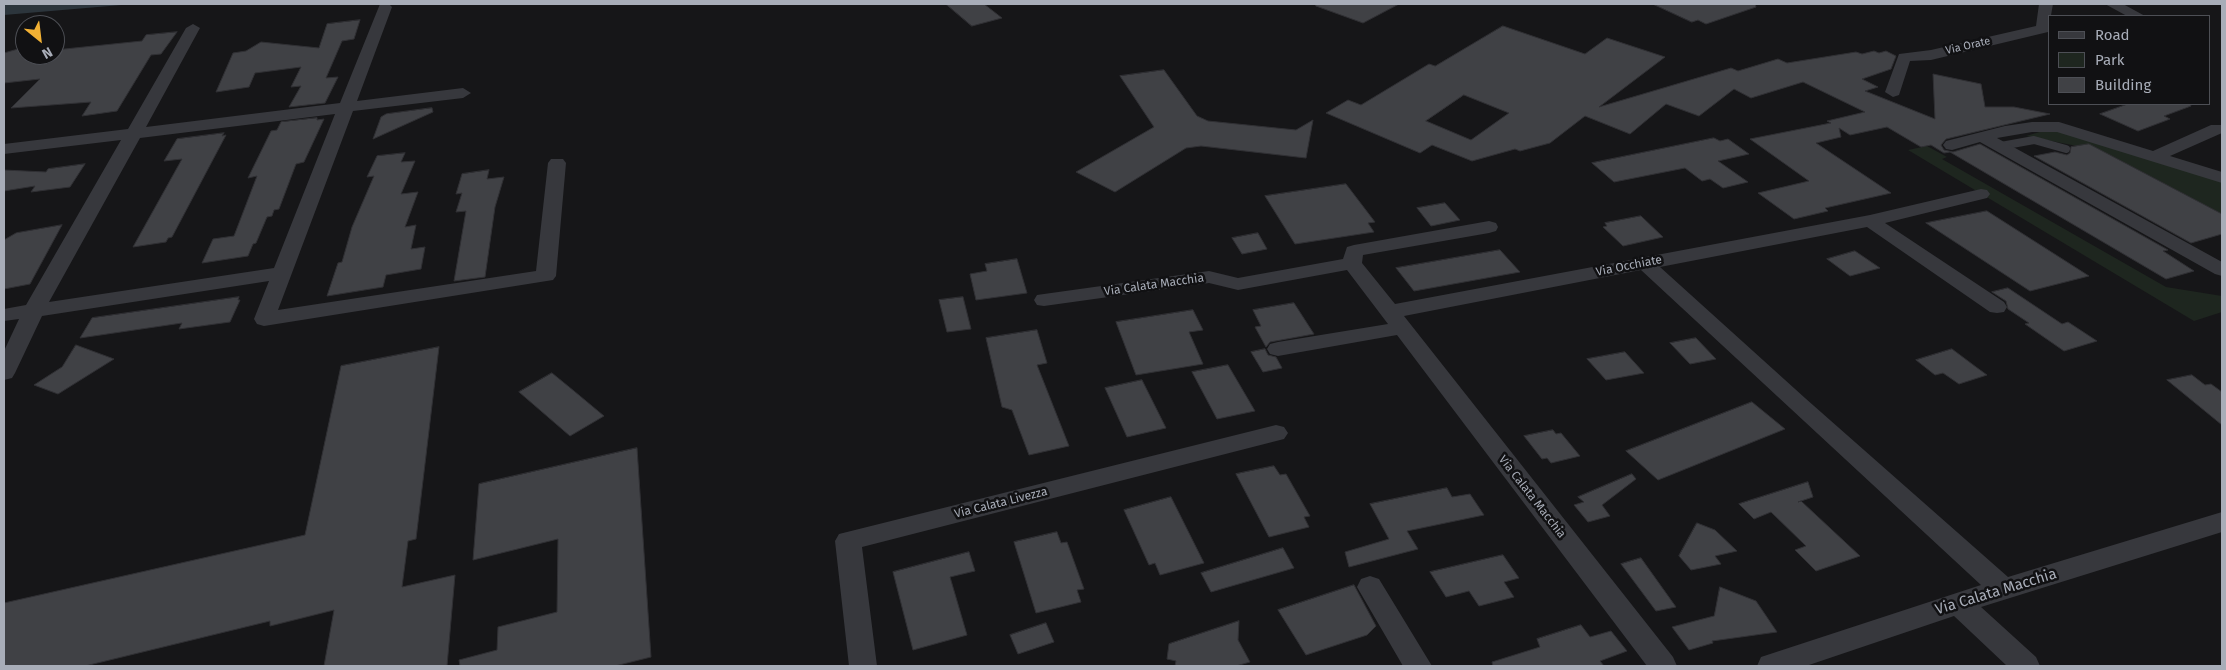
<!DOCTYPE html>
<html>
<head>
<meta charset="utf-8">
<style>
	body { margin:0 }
	#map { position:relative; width:2226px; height:670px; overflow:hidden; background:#161618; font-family:"Fira Sans",sans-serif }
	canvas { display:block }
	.frame { position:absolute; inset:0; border:5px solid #a8adb8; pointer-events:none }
	.legend { position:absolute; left:2048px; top:15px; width:162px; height:90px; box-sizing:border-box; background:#111113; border:1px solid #4d4f55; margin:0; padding:6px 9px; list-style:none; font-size:15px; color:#a8adb8 }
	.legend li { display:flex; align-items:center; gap:10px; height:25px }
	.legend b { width:25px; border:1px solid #4d4f55 }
	.north { position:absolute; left:15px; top:15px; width:50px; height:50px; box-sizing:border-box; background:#111113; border:1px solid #4d4f55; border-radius:50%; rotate:151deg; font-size:14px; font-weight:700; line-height:20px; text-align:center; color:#a8adb8 }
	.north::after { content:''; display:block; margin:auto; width:18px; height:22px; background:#f2b134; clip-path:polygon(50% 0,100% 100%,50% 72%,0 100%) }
</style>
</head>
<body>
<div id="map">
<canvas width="2226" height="670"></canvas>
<div class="frame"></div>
<ul class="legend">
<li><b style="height:6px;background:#37383d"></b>Road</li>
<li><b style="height:14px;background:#1e261f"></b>Park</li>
<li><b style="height:14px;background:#404145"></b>Building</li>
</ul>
<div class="north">N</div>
</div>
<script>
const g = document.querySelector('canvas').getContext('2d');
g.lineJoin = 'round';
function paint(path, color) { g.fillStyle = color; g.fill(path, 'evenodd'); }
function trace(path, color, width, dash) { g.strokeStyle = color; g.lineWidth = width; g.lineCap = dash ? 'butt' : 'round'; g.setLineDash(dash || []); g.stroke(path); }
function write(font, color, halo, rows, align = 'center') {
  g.font = font + ' "Fira Sans",sans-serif'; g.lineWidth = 5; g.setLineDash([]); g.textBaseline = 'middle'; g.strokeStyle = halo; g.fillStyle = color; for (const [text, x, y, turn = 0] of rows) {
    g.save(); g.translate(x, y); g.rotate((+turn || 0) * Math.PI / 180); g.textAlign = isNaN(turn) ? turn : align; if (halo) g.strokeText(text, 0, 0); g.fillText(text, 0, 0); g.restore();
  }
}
const green = new Path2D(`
	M2043,131L2062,132L2082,137L2222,181V214L2108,154L2097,156L2077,146L2026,136Z
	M1927,146L1947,157L1942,159L2166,287L2222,296V312L2194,321L1908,150Z`);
const water = new Path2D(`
	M4,4H133L4,15Z`);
const building = new Path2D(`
	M946,4H984L1002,18L972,26Z
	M1316,4H1399L1363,23L1316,6Z
	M1653,4H1755L1756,7L1706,24L1698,20L1692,22Z
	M360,20L354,39L342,41L326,78L338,77L325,103L289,107L301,86L291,87L301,67L255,73L249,87L216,92L233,53L246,51L261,42L319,48L327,24Z
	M1503,26L1585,54L1607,38L1665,57L1599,107L1731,68L1738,71L1778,59L1787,63L1856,52L1862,54L1874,51L1879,53L1886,51L1896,56L1891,69L1862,79L1878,87L1865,91L1935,119L1933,74L1981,84L1985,107H2014L2050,114L1946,139L1941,145L1944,150L1953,152L1980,144L2168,250L2163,251L2194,271L2166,279L1950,152L1944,153L1931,145L1921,147L1887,127L1850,135L1839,128L1841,137L1816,143L1891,193L1825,208L1828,211L1794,219L1758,193L1809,181L1750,139L1831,123L1827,121L1865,112L1803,82L1751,98L1734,89L1699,116L1666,104L1630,134L1585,116L1550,143L1520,151L1515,149L1472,161L1432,145L1420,153L1326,113L1348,100L1361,105L1429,64L1435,66ZM1464,95L1509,113L1471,140L1426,121Z
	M177,32L161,54L151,55L117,111L82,116L91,102L11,108L40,79L4,83V53L25,47V55H55V50L142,41L146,35Z
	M1164,70L1197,116L1208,121L1296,130L1313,120L1306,158L1201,146L1186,148L1115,192L1076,172L1154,127L1120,76Z
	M2128,104H2190L2191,106L2164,116L2170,119L2138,131L2100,114Z
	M432,108L433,112L373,139L381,117L386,114Z
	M317,118V120L324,119L304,162L296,164L279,209L274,210L272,216L267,217L256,243L253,244L248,256L202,263L213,239L234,236L257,176L248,178L271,131L277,130L281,122Z
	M224,133L222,136L226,135L172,237L168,238L166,242L133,247L182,159L164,161L177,139Z
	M1714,138L1720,141L1728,139L1749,154L1718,161L1748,182L1723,188L1710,179L1702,181L1685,168L1614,182L1592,163Z
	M2089,144L2222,214V234L2191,243L2034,156L2055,152L2067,155L2070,153L2071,147Z
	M405,153L401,162L415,161L401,194L418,192L405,227L416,225L411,249L425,247L421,269L386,275L383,287L327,296L338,263L342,262L352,227L374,176L367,177L377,156Z
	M85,164L70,187L31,192L35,186L4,191V170L46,172L48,169Z
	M489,170L487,179L504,177L495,207L485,277L454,281L466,211L456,212L462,193L456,194L462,174Z
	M1346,184L1375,222L1368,223L1374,232L1295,244L1265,196Z
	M1445,203L1460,220L1431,226L1417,208Z
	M1987,211L2089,276L2030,291L1926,223Z
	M1641,216L1663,237L1623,246L1603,227L1607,226L1605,223Z
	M62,225L30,284L4,289V240L16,233Z
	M1258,233L1267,249L1242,254L1232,238Z
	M1500,250L1520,272L1414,291L1396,268Z
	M1855,251L1880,268L1850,276L1827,259Z
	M1017,259L1027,293L976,300L970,274L987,271L985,264Z
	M2008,288L2062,324L2068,322L2097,341L2064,351L2025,324L2029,323L2008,309L2006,301L1992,292Z
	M239,297L238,300H240L230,322L179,329L182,323L80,338L92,318Z
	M963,297L971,329L947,332L939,300Z
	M1294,303L1314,334L1270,342L1266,347L1255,327L1261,326L1253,310Z
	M1193,310L1203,330L1189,332L1203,364L1136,375L1116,322Z
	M1037,330L1047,363L1037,365L1069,446L1029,455L1012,410L1002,407L986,338Z
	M1696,338L1716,359L1690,364L1670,343Z
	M76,345L114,359L58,394L34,385L62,367Z
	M439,347L416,539L408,541L402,587L455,575L447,666H324L334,610L270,626V621L85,666H4V603L305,535L341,366Z
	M1265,349L1268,355L1276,357L1282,368L1263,372L1251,352Z
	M1952,349L1976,367L1987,375L1959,384L1943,373L1935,375L1916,360Z
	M1625,352L1644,373L1606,380L1587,359Z
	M1228,365L1255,411L1217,419L1192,372Z
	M552,373L574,391L604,416L570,436L519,392Z
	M2192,375L2205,385L2211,384L2222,392V425L2167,380Z
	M1142,380L1166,428L1127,437L1105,388Z
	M1752,402L1785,429L1658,480L1626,451Z
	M1553,430L1556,434L1561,433L1580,456L1551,463L1547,458L1542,459L1524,436Z
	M637,448L651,657L615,666H460L459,660L497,650L498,627L557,612L558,539L473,560L479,484Z
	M1274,466L1280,475L1286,474L1310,516L1304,517L1309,527L1269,537L1236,474Z
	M1632,474L1636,479L1602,505L1610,516L1588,522L1574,505L1584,502L1578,497Z
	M1808,482L1813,497L1798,502L1801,501L1860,556L1816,571L1795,550L1806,546L1771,512L1754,519L1739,504Z
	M1447,488L1452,497L1470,494L1484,515L1407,531L1418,549L1349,567L1345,552L1389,539L1370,504Z
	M1171,497L1204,563L1160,575L1155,563L1149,565L1124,510Z
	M1697,523L1715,530L1737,551L1715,556L1721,564L1691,570L1679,556Z
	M1057,532L1061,543L1067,542L1084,589L1077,590L1081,602L1036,613L1014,542Z
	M1283,548L1294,568L1211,592L1201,573Z
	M969,552L975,571L950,577L967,635L913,650L893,572Z
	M1503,555L1519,578L1504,582L1514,597L1479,606L1469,591L1446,597L1430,572Z
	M1641,558L1676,607L1656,611L1621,564Z
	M1354,585L1376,626L1367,635L1306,655L1278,610Z
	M1720,587L1756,601L1777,632L1712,641L1713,643L1689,650L1672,627L1714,616Z
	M1239,621L1238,640L1250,662L1236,666H1175L1176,661L1167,659L1169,644Z
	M1046,623L1054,642L1018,654L1010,635Z
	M1581,625L1590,637L1611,631L1627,651L1600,661L1604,666H1493L1492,662L1540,647L1537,639Z`);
const service = new Path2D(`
	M2001,146L2034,140L2066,149`);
const minor = new Path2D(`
	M380,4H389L392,7L357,101L463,88L471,93L463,98L353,111L278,310L536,271L548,163L551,159H563L566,163L556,276L553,280L264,326L257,324L254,319L269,281L42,316L15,373L12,378L4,380V351L19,319L4,321V309L26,305L121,140L4,154V144L128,129L186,28L193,24L200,28L146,127L340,103ZM335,114L274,268L49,302L140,138Z
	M2039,4H2053L2048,32L1931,60L1910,61L1899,95L1893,97L1885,92L1899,54L1931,50L2036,26Z
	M2105,4H2123L2145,16H2127Z
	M2032,122H2059L2153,151L2211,125H2222V133L2170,156L2222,172V183L2057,132H2032L1997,138L2222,262V276L2215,274L1980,142L1952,150L1946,149L1943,145L1946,141L2005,126Z
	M1981,189L1987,190L1990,194L1987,198L1885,223L2004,302L2007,307L2004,312L1997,313L1990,312L1867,227L1660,267L1805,398L2008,577L2222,512V532L1981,607L2036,657L2040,666H2007L1954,616L1806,666H1757L1761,657L1981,585L1641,270L1404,316L1673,657L1677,666H1647L1397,335L1278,356L1270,354L1267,349L1270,344L1278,342L1388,324L1347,270L1238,290L1209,283L1044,306L1037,305L1034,300L1037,295L1044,294L1209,271L1238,278L1343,259L1347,247L1354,245L1489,221L1496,223L1498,227L1496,231L1489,233L1363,255L1362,263L1395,304L1870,215Z
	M1276,425L1284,427L1288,433L1284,439L862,547L877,666H849L835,541L839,534Z
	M1370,576L1379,579L1432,666H1403L1357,587L1361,579Z`);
const farStreetnames = [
	["Via Orate",1968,46,-13]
];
const streetNames = [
	["Via Occhiate",1629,266,-11],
	["Via Calata Macchia",1154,285,-8],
	["Via Calata Macchia",1532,497,52],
	["Via Calata Livezza",1001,503,-14]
];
const nearStreetnames = [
	["Via Calata Macchia",1996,592,-17]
];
paint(green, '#1e261f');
paint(water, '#2c353c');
paint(building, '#404145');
trace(building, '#303034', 1);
trace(service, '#37383d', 8);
paint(minor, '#37383d');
write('11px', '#a8adb8', '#111113', farStreetnames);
write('12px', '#a8adb8', '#111113', streetNames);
write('15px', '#a8adb8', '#111113', nearStreetnames);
</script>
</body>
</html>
